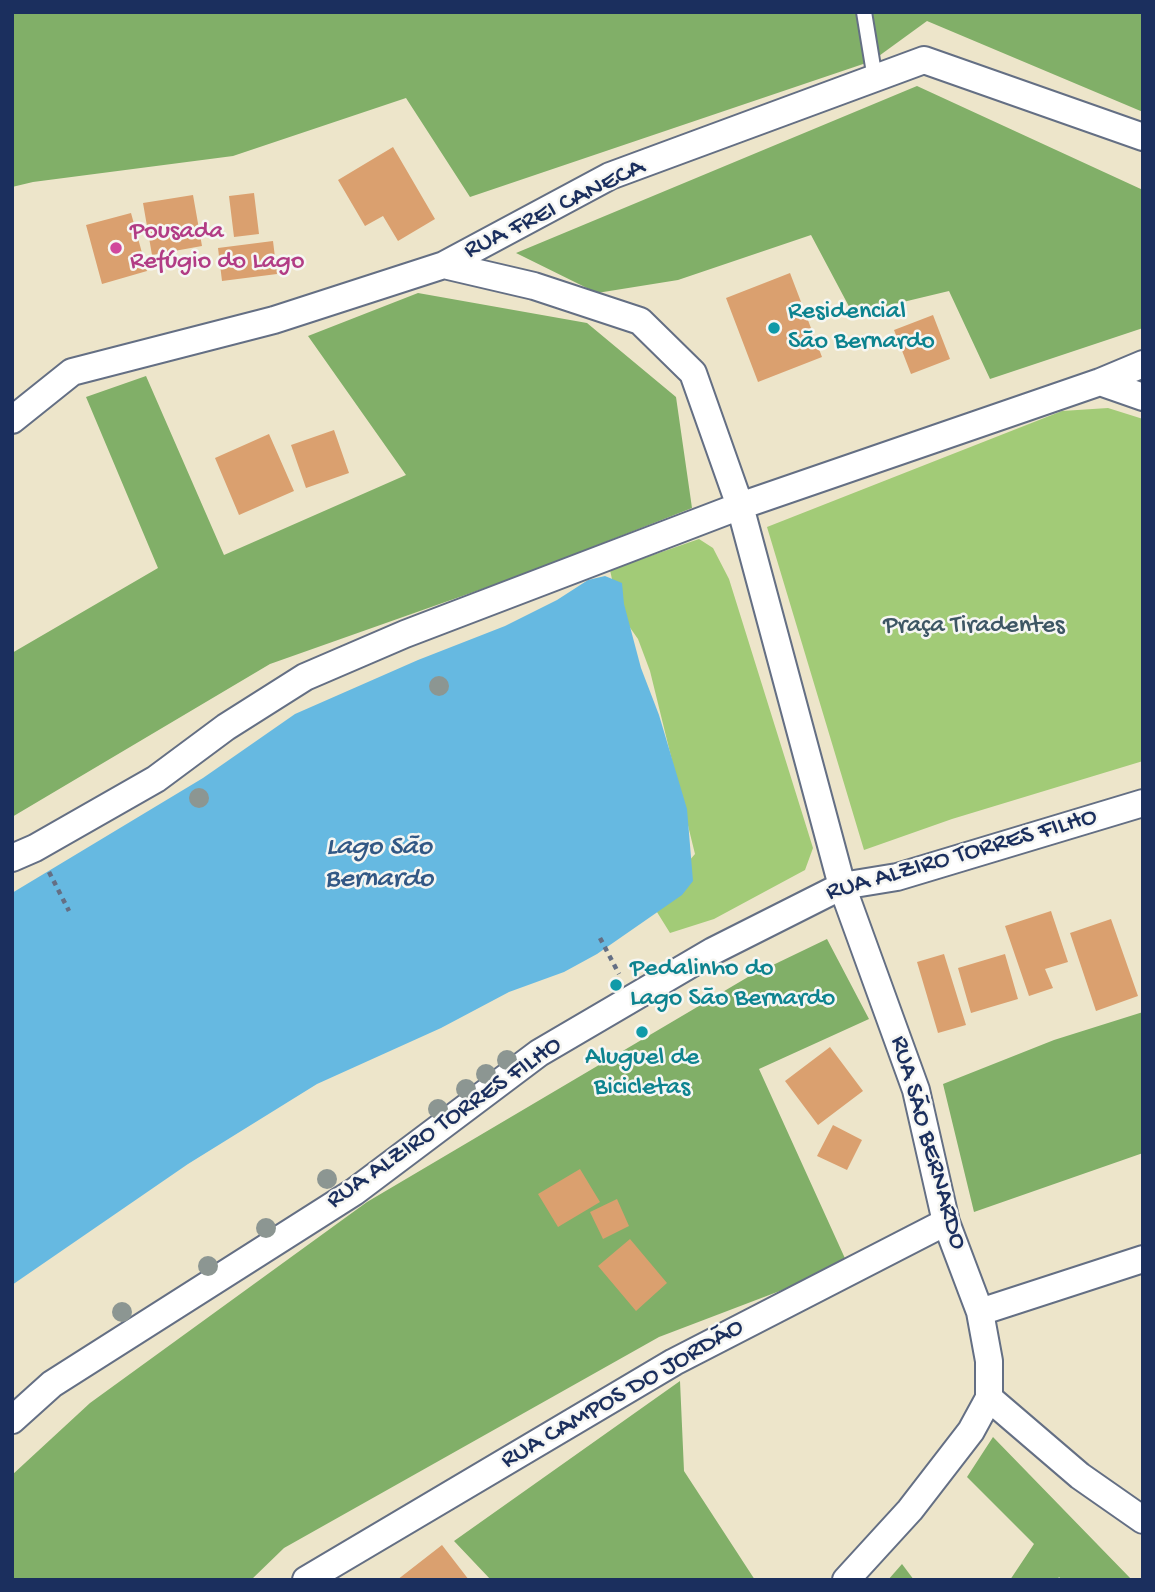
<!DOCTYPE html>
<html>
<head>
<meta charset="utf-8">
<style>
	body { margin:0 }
	#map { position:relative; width:1155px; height:1592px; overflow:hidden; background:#ede5ca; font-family:"Gochi Hand",sans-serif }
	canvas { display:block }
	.frame { position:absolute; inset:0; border:14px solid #1b2f5e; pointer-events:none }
</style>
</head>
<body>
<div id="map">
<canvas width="1155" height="1592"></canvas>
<div class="frame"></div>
</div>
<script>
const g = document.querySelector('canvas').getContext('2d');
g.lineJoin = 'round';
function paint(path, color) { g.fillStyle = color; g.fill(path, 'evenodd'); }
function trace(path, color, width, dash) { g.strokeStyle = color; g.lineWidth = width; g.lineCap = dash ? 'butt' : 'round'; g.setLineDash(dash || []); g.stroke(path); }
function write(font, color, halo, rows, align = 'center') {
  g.font = font + ' "Gochi Hand",sans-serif'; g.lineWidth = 5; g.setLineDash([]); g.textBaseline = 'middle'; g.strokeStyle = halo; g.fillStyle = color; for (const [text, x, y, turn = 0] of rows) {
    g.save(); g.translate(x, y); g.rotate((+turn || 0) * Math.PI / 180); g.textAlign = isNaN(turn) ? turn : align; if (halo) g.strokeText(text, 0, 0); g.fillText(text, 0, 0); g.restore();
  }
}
const green = new Path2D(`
	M1108,408L1143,419V761L952,819L864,850L767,527L1062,411Z
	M699,539L713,548L729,579L813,848L805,870L714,919L670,933L652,904L695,854L650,671L638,639L619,612L610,570Z`);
const forest = new Path2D(`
	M12,12H1143V112L927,21L872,61L470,197L406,98L233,156L33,182L12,187Z
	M917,86L1143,190V328L990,379L949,291L853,314L811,235L678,280L597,293L516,253Z
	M418,293L587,323L676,397L692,508L516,577L270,664L12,817V653L158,568L86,397L146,376L224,555L406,475L308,336Z
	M827,939L869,1019L759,1069L848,1265L659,1337L284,1548L251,1580H12V1475L90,1403L367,1202L748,977Z
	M1143,1012V1153L974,1212L943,1084L1054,1040Z
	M680,1381L684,1471L755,1580H491L454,1541Z
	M993,1437L1132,1580H1062L1059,1577L1057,1580H1010L1034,1544L967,1477Z
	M902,1564L914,1580H888Z`);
const water = new Path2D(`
	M605,576L622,583L624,604L641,668L659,715L687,809L693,881L682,895L597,954L564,972L509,992L441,1028L317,1084L188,1164L12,1285V893L203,778L295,714L418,660L505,626L557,600L588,580Z`);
const building = new Path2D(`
	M393,147L435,219L398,241L383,216L365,226L338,180Z
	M254,193L259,234L234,237L229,196Z
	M193,195L202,246L152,255L143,203Z
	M131,213L147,271L102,284L86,225Z
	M273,241L277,274L222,281L218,248Z
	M790,273L822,357L758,382L726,298Z
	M933,315L950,359L911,374L894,330Z
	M334,430L349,473L306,488L291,445Z
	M269,434L294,491L239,515L215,458Z
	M1051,911L1068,962L1045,969L1053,988L1029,996L1005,926Z
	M1111,919L1138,996L1096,1011L1070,933Z
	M944,954L966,1025L938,1033L917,962Z
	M1005,954L1018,999L971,1013L958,968Z
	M830,1047L863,1091L818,1125L785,1081Z
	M833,1125L862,1140L847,1170L817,1156Z
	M580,1169L600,1202L558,1227L538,1194Z
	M617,1199L629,1226L603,1239L590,1212Z
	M630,1239L667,1283L636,1311L598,1266Z
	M442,1545L469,1580H397Z`);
const path = new Path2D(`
	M49,872L69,911
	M600,938L619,974`);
const service = new Path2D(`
	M864,12L875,79`);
const minor = new Path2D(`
	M444,265L534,286L640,321L693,373L740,506L842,886L916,1090L946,1222L980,1312L989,1361V1398L971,1431L910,1510L846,1580
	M1100,382L1143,397
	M12,420L72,372L274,320L444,265L610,176L924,60L1143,137
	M12,858L35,848L156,779L226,727L305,677L405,634L740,506L1100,382L1143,364
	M980,1312L1143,1259
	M989,1398L1080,1476L1143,1520
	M12,1420L52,1384L354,1192L539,1053L713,951L842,886L897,877L1143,803
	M306,1580L674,1362L946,1222`);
const trees = [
	[439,686],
	[199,798],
	[507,1060],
	[486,1074],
	[466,1089],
	[438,1109],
	[327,1179],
	[266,1228],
	[208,1266],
	[122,1312]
];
const markers = [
	[116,248,7,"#d1479c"],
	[774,328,7,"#0f9aa8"],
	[616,985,7,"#0f9aa8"],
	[642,1032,7,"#0f9aa8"]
];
const streetNames = [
	["RUA FREI CANECA",555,210,-26],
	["RUA ALZIRO TORRES FILHO",962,856,-16],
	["RUA ALZIRO TORRES FILHO",445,1124,-35],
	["RUA SÃO BERNARDO",927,1143,74],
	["RUA CAMPOS DO JORDÃO",623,1395,-30]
];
const hotelNames = [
	["Pousada",130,233],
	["Refúgio do Lago",130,263]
];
const cultureNames = [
	["Residencial",788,313],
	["São Bernardo",788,343],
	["Pedalinho do",630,970],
	["Lago São Bernardo",630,1000],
	["Aluguel de",642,1059,"center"],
	["Bicicletas",642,1089,"center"]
];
const parkNames = [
	["Praça Tiradentes",974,627]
];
const waterNames = [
	["Lago São",379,849],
	["Bernardo",379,881]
];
paint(green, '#a2cb77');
paint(forest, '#81af68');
paint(water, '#66b9e1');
paint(building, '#daa06f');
trace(service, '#646f84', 18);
trace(minor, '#646f84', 30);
trace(path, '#646f84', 4.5, [5, 5]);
trace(service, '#fff', 14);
trace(minor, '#fff', 26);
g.fillStyle = '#8c9692';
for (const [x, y] of trees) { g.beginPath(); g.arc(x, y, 10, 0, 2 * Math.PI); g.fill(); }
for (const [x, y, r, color] of markers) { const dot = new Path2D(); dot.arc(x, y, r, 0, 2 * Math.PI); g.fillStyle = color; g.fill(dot); trace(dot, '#f6f6f2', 2.5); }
write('26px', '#1b2f5e', '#f6f6f2', streetNames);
write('26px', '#b23c85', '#f6f6f2', hotelNames, 'left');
write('26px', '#0d838f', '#f6f6f2', cultureNames, 'left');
write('26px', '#3d5664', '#f6f6f2', parkNames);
write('italic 28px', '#325885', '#f6f6f2', waterNames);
</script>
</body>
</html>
